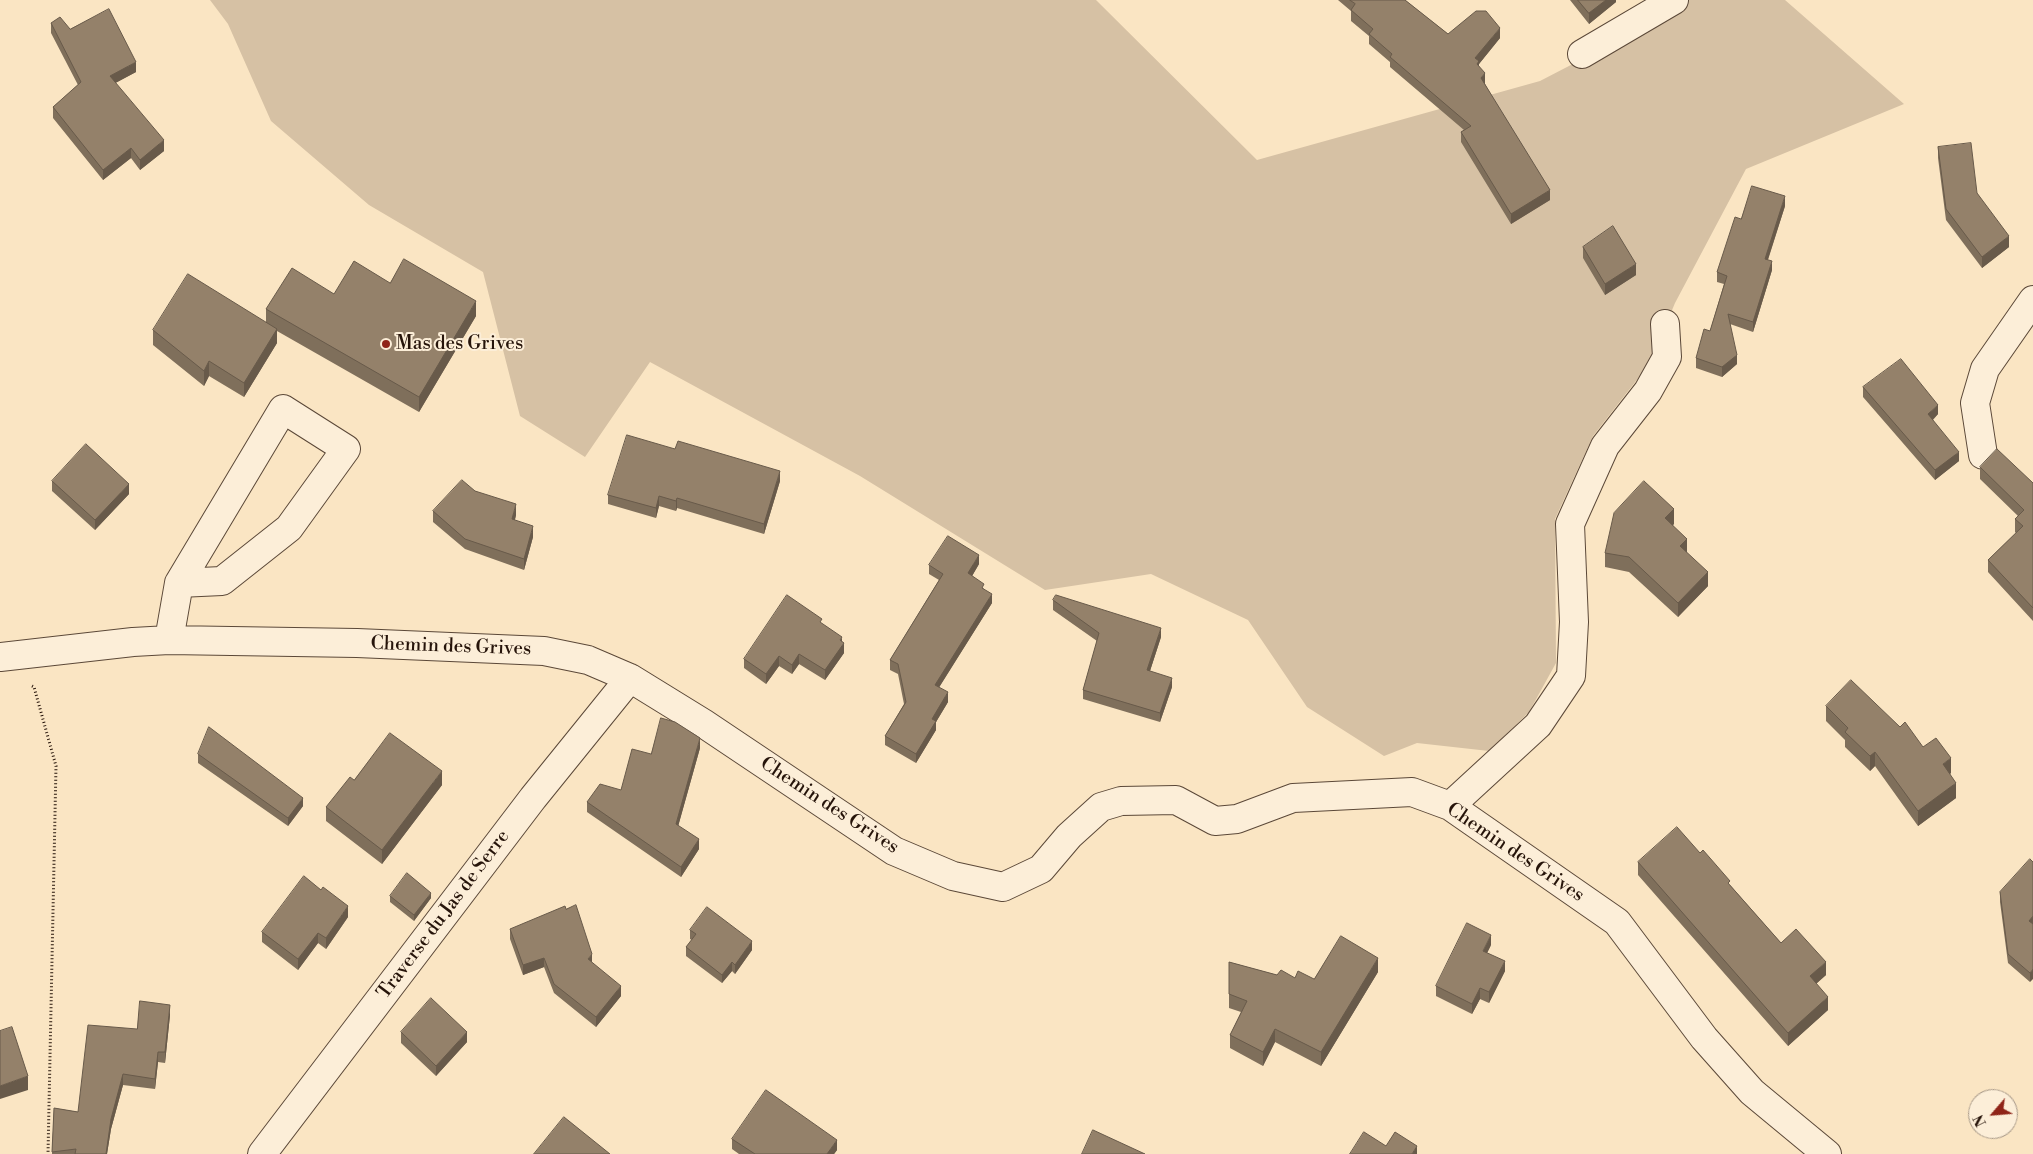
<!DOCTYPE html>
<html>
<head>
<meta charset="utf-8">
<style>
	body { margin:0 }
	#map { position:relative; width:2033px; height:1154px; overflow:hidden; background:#fae5c3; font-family:"Libre Bodoni",serif }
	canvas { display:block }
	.north { position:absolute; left:1968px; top:1089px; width:50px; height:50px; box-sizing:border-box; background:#fceed8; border:1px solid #a69786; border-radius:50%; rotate:243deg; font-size:14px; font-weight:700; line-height:20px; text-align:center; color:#26140a }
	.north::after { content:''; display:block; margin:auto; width:18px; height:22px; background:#8f2418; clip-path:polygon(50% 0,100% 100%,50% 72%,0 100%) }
</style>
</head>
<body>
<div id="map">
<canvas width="2033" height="1154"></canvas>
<div class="north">N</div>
</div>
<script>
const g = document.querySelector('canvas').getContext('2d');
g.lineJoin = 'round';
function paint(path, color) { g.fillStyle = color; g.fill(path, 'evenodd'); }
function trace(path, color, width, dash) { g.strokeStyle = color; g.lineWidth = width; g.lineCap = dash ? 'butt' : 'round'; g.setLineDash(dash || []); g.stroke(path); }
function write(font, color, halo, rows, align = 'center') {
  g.font = font + ' "Libre Bodoni",serif'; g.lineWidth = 4; g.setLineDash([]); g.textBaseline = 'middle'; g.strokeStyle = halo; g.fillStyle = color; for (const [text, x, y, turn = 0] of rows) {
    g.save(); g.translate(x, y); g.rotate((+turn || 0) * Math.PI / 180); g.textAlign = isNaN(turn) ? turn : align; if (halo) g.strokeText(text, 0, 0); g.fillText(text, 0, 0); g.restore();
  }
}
const green = new Path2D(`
	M210,0H1096L1257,160L1540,81L1677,10L1685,0H1785L1904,104L1746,169L1675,303L1650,363L1593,436L1555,519L1556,663L1529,712L1489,751L1417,743L1384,756L1307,707L1248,620L1151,574L1045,590L860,476L650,362L585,457L520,416L483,272L369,205L271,121L228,24Z`);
const path = new Path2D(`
	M32,686L34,687L56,766L48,1154`);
const minor = new Path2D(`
	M1582,54L1674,0
	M1983,455L1975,403L1985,369L2033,300
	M169,640L179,583L283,409L346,449L289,528L222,581L179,583
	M0,657L133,642L169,640L357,643L544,651L588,660L630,678L703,723L894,851L953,876L1003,887L1041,869L1069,836L1101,807L1121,801L1176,800L1215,821L1237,819L1293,798L1412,792L1450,806L1617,922L1704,1038L1752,1092L1827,1154
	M1450,806L1538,725L1571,676L1574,622L1570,524L1605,446L1648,391L1667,357L1665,324
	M262,1154L533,798L630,678`);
const wall = new Path2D(`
	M1338,0H1405L1448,34L1500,38L1479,64V66L1485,84L1550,200L1511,224L1461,142V132L1464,130L1390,67V62L1369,44V36L1351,21V11Z
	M1570,0H1616V2L1589,24Z
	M51,23L70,29L136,72L115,83L164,151L140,170L131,158L103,180L53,118V107L78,85L51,33Z
	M1938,147L1977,193L2009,247L1982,268L1946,220L1938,158Z
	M1785,206L1768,260L1772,270L1753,332L1730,324L1737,364L1722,377L1696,368V358L1710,331L1724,284L1717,282V272L1741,219Z
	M1583,247L1636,275L1605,295L1583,258Z
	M390,283L476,316L419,412L277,331V343L244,397L209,376L204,386L153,345V330L266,322V309L334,294Z
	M1863,387L1938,414L1933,420L1959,461L1935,480L1863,397Z
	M1980,467L2033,483V621L1988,572V560L2016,533L2015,532V519L2018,516L1980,479Z
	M52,481L129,494L95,530L52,491Z
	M780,481L764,534L677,508L676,511L659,506L656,518L608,504V495Z
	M475,491L516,515L515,520L533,537L524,570L465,549L433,522V511Z
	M1674,524L1673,525L1687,553L1708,586L1678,617L1629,572L1605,567V553Z
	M979,564L972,576L984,589L992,603L939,687L948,702L936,722V730L916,763L885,745V736L904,704L898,674L890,670V660L939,580L929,574V565Z
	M1053,600L1161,637L1150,671L1172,687L1160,722L1083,699V690L1097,641L1053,610Z
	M842,641L844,653L825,680L799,664L792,674L779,666L766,684L744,668V659Z
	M1826,706L1900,727L1951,773L1950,774L1956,798L1918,826L1875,766L1870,771L1845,747V740L1826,721Z
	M700,748L678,826L699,849L681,877L587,812V802L621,790L651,754Z
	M198,754L303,806L288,826L198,763Z
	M354,780L442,785L382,864L326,821V807Z
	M1638,862L1730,885L1781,943L1826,975L1816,984L1828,1010L1788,1046L1638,875Z
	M2033,862L2030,982L2008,963L2000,902V892Z
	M390,896L431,898L414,921L390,902Z
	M348,917L326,949L318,943L298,970L262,942V932Z
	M510,929L592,963L621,996L596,1027L554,993L544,967L523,975L510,939Z
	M690,930L752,950L735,974L732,971L722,983L686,956V947L692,940L690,939Z
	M1491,945L1487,953L1505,971L1489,1003L1480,999L1472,1014L1436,996V986Z
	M1229,962L1277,975L1295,978L1314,979L1378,972L1321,1066L1275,1042L1263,1066L1230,1048V1035L1241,1012L1229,1008Z
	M170,1015L165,1063L158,1062L155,1089L123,1085L111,1129L107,1154H52L54,1108L78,1112L137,1029Z
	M401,1032L467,1042L436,1076L401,1043Z
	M732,1139L837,1150L834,1154H739L732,1149Z`);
const shadedWall = new Path2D(`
	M1606,0H1616V2L1589,24V13Z
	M1500,28V38L1479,64V72L1475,58Z
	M136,62V72L110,86V76Z
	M1485,73V83L1481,88V78Z
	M164,140V151L140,170V160Z
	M131,148V158L103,180V170Z
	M1550,190V200L1511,224V214Z
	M1785,196V206L1765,268V259Z
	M2009,236V247L1982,268V257Z
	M1772,261V270L1753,332V322Z
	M1636,264V275L1605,295V284Z
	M476,301V316L419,412V397Z
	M277,329V343L244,397V383Z
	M1737,355V364L1722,377V367Z
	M209,361V376L204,386V371Z
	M1938,405V414L1928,424V414Z
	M1959,452V461L1935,480V470Z
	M780,471V481L764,534V524Z
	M129,484V494L95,530V520Z
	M659,496V506L656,518V508Z
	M677,498V508L676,511V501Z
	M516,504V515L512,530V519Z
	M1674,509V524L1665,533V518Z
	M533,526V537L524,570V559Z
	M1687,539V553L1680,546Z
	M979,555V564L968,583V573Z
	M1708,572V586L1678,617V603Z
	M992,594V603L935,694V685Z
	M1161,628V637L1147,680V670Z
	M842,637V646L844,643V653L825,680V670Z
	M799,654V664L792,674V665Z
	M779,656V666L766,684V674Z
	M1172,678V687L1160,722V713Z
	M948,692V702L936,722V730L916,763V754L932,719Z
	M700,738V748L676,834V824Z
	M1875,752V766L1870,771V756Z
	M1951,758V773L1943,779V764Z
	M442,771V785L382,864V850Z
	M1956,783V798L1918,826V811Z
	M303,798V806L288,826V818Z
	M699,839V849L681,877V867Z
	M431,893V898L414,921V915Z
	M348,906V917L326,949V938Z
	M2033,916V926L2029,921Z
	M318,933V943L298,970V959Z
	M1491,935V945L1483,961V951Z
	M752,941V950L735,974V965Z
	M592,954V963L588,959Z
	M544,958V967L523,975V965Z
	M1378,958V972L1321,1066V1052Z
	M1505,961V971L1489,1003V992Z
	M732,962V971L722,983V975Z
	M1826,962V975L1810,989V976Z
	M2033,969V979L2030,982V973Z
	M621,986V996L596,1027V1017Z
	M1480,988V999L1472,1014V1004Z
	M1828,997V1010L1788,1046V1033Z
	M170,1005V1015L165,1063V1052Z
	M1275,1029V1042L1263,1066V1052Z
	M467,1032V1042L436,1076V1066Z
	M158,1052V1062L155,1089V1079Z
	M123,1074V1085L111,1129L107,1154H106L111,1119Z
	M28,1076V1090L0,1099V1086Z
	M837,1140V1150L834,1154H827Z
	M1417,1146V1154H1412Z`);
const building = new Path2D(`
	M1350,0H1405L1448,34L1476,11H1486L1500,28L1475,58L1479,61L1477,64L1485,73L1481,78L1550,190L1511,214L1461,132L1471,126L1390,57L1392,54L1369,34L1373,29L1351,10L1355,4Z
	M1578,0H1606L1589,13Z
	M109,9L136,62L110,76L164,140L140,160L131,148L103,170L53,107L81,82L51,23L60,17L70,29Z
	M1971,143L1977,193L2009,236L1982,257L1946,209L1938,147Z
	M1752,186L1785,196L1765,259L1772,261L1753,322L1728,314L1737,355L1722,367L1696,358L1704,329L1710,331L1727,276L1717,272L1735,217L1741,219Z
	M1613,226L1636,264L1605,284L1583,247Z
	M404,259L476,301L419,397L266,309L292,268L334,294L354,261L390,283Z
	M188,274L277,329L244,383L209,361L204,371L153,330Z
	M1901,359L1938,405L1928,414L1959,452L1935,470L1863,387Z
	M627,435L675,449L678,441L780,471L764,524L677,498L676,501L659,496L656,508L608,495Z
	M86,444L129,484L95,520L52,481Z
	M1997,449L2033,483V608L1988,560L2023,526L2015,519L2024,510L1980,467Z
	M462,480L475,491L516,504L512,519L533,526L524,559L465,539L433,511Z
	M1644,481L1674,509L1665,518L1687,539L1680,546L1708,572L1678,603L1629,557L1605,553L1614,513Z
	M948,536L979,555L968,573L984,584L982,588L992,594L935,685L948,692L932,719L936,721L916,754L885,736L906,702L898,664L890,660L943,574L929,565Z
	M787,595L822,619L820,622L842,637L840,640L844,643L825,670L799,654L792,665L779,656L766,674L744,659Z
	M1056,595L1161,628L1147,670L1172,678L1160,713L1083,690L1099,633L1053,600Z
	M1851,680L1900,727L1905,722L1923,747L1936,738L1951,758L1943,764L1956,783L1918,811L1875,752L1870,756L1845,732L1848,728L1826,706Z
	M661,718L675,722L700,738L676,824L699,839L681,867L587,802L600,784L621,790L632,749L651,754Z
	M209,727L303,798L288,818L198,754Z
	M390,733L442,771L382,850L326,807L350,777L354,780Z
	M1677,827L1700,853L1703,850L1730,881L1728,883L1781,943L1796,929L1826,962L1810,976L1828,997L1788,1033L1638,862Z
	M2030,859L2033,862V916L2029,921L2033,924V969L2030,973L2008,954L2000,892Z
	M407,873L431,893L414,915L390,896Z
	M304,876L321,890L323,887L348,906L326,938L318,933L298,959L262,932Z
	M576,905L592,954L588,959L621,986L596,1017L554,984L544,958L523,965L510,929L565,906L566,909Z
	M707,907L752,941L735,965L732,962L722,975L686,947L696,934L690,930Z
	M1467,923L1491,935L1483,951L1505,961L1489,992L1480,988L1472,1004L1436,986Z
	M1341,936L1378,958L1321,1052L1275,1029L1263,1052L1230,1035L1247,1001L1229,994V962L1277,975L1281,970L1295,978L1298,971L1314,979Z
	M431,998L467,1032L436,1066L401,1032Z
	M140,1001L170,1005L165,1052H158L155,1079L123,1074L111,1119L106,1154H75L76,1149L52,1152L54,1108L78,1112L88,1025L137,1029Z
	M12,1027L28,1076L0,1086V1031Z
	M766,1090L837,1140L827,1154H755L732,1139Z
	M564,1117L610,1154H534Z
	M1093,1130L1145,1154H1082Z
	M1364,1132L1386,1146L1395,1132L1417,1146L1412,1154H1350Z`);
const markers = [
	[386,344,5,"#8f2418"]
];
const poiNames = [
	["Mas des Grives",396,344]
];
const streetNames = [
	["Chemin des Grives",451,647,2],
	["Chemin des Grives",829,806,33],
	["Chemin des Grives",1515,853,34],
	["Traverse du Jas de Serre",444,915,-53]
];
paint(green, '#d6c1a4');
trace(minor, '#5b4838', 30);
trace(path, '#26140a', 3, [1, 2.5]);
trace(minor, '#fceed8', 28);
paint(wall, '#7f6f5b');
paint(shadedWall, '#685a4a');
paint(building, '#94816a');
trace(building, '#685a4a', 1);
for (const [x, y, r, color] of markers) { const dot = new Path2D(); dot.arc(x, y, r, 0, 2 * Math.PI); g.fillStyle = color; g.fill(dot); trace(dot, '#fceed8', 2); }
write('19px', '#26140a', '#fceed8', poiNames, 'left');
write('19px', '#26140a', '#fceed8', streetNames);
</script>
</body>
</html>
